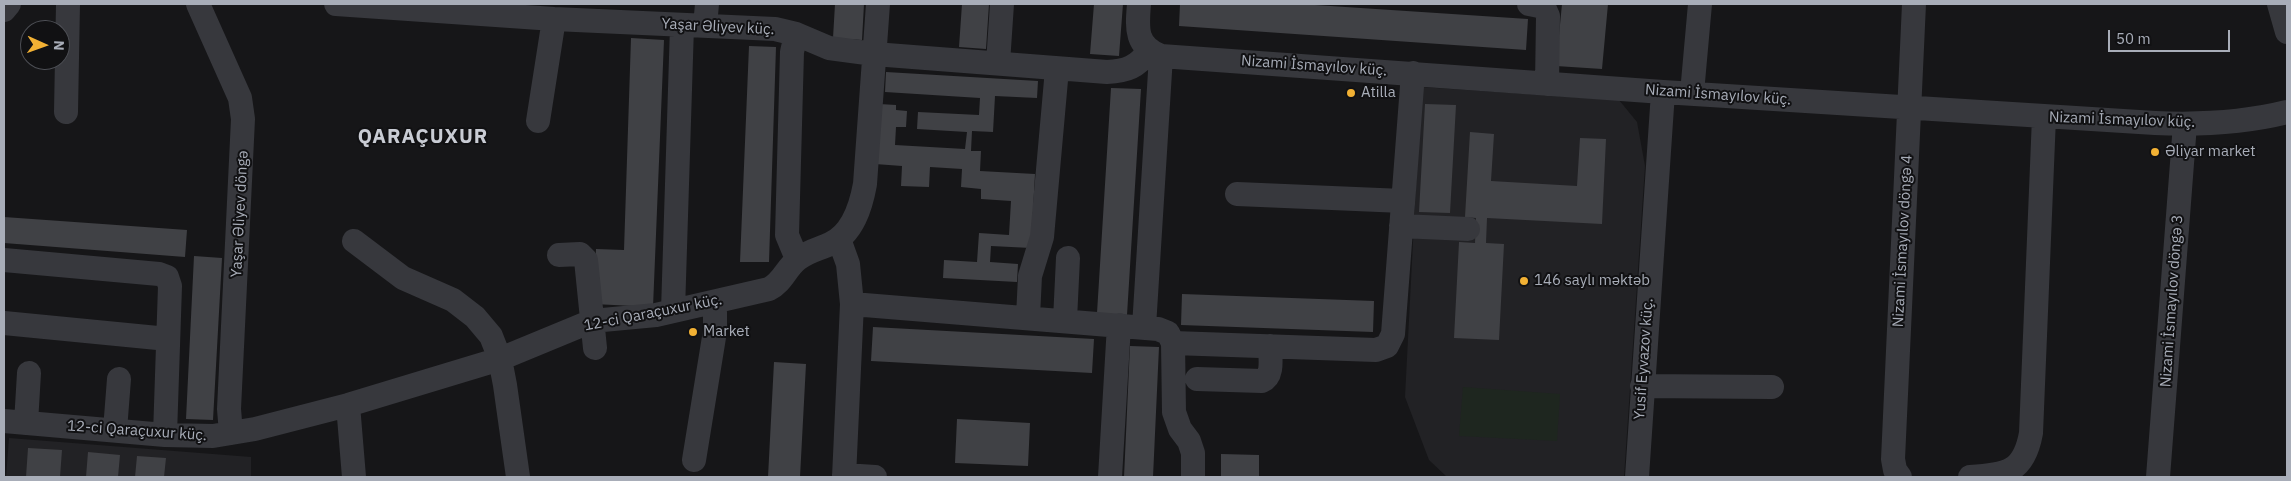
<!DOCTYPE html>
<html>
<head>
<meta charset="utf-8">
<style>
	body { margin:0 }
	#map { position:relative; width:2291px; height:481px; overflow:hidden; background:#161618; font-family:"IBM Plex Sans",sans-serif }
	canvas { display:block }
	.frame { position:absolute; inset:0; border:5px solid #a8adb8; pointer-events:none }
	.north { position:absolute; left:20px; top:20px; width:50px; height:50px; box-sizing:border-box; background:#111113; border:1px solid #4d4f55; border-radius:50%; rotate:92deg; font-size:14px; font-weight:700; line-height:20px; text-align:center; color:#a8adb8 }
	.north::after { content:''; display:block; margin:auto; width:18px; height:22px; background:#f2b134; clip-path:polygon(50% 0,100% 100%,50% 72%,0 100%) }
	.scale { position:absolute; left:2108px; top:30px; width:122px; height:22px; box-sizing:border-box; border:2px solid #a8adb8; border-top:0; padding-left:6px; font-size:15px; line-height:18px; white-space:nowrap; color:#a8adb8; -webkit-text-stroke:4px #111113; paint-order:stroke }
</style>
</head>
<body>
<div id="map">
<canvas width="2291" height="481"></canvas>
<div class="frame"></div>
<div class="north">N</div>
<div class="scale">50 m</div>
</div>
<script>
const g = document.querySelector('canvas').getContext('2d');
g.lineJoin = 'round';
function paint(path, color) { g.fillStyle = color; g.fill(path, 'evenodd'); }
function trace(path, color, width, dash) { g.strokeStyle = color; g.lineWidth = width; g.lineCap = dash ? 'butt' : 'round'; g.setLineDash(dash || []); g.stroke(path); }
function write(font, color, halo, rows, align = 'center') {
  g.font = font + ' "IBM Plex Sans",sans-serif'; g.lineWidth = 4; g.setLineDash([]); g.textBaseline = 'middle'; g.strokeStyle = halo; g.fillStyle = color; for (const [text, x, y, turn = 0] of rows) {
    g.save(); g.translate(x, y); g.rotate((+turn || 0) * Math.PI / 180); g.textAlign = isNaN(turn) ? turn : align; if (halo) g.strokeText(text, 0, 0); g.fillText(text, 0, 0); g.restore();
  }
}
const built = new Path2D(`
	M1421,87L1619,100L1637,122L1645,166L1624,477H1447L1429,460L1405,397Z
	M9,438L251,457V477H6Z`);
const green = new Path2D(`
	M1463,387L1560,394L1557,441L1459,436Z`);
const building = new Path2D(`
	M835,4H864L862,40L833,38Z
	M962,4H989L986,49L959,47Z
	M1094,4H1123L1119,56L1090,54Z
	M1180,4H1300L1528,19L1526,50L1179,26Z
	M1562,4H1608L1602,69L1556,66Z
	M631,38L664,40L653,307L594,304L596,249L624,250Z
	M749,46L776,47L769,262H740Z
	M886,72L1038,81L1037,98L995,96L993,132L972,131L971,151H981L980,171L1035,174L1031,248L991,246L990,262L1018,264L1017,282L943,278L944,260L977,262L979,233L1009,235L1011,201L981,199V189L961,187L962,169L930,167L929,187L901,186L902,166L875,164L879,104L896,105V110L907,111L906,127H896L895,145L965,149L967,132L917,129L918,112L979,115L980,98L885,92Z
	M1111,88L1141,89L1127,315L1097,313Z
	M1425,104L1456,105L1450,213L1419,212Z
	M1470,132L1494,134L1491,181L1577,186L1580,138L1606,139L1602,224L1487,218L1486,243L1504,244L1499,340L1454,338L1459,242L1475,243L1476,218L1465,217Z
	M4,217L187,230L185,257L4,243Z
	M194,256L222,258L213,420L186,419Z
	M1182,294L1374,301L1373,332L1181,325Z
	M873,327L1094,339L1092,373L871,361Z
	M1130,346L1159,347L1153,477H1124Z
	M774,362L806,364L800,477H768Z
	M957,419L1030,423L1028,466L955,463Z
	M28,448L62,450L60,477H26Z
	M88,452L120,455L118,477H86Z
	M1221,454L1259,455V477H1221Z
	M137,456L166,458L164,477H135Z`);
const minor = new Path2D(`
	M198,4L240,98L243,119L229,409L231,433
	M336,4L554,19L775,29L796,34L829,48L874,54L1107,72C1127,71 1137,67 1149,51
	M1139,4C1137,28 1135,46 1161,56L1663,92L2155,123C2200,125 2243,123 2287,112
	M1529,4L1544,7L1548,16L1547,84
	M2279,4L2287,32
	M4,10L9,4
	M705,26L707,4
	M796,34L792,52L787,235L797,259
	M998,63L1002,4
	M1692,93L1700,4
	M66,112L68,4
	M538,121L554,19
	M1237,194L1403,201
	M1401,226L1468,229
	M839,239L848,264L852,304L844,477
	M354,241L403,278L453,300L475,317L491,336L500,359L505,385L518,477
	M559,255L580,254L586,260L595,348
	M4,260L159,274L167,277L170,286L165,435
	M852,304L1158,329L1168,333L1173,343L1376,350L1387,346L1393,334L1413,73
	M673,311L682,26
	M1028,317L1030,276L1042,237L1057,69
	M1065,320L1068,258
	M4,323L168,339
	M1144,327L1161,56
	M1173,343L1174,412L1180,429L1189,441L1193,453V477
	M1197,379L1262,381C1274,376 1270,357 1270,346
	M1642,386L1772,387
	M348,405L354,477
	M4,421L165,435L213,436L255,429L348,405L500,359L592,321L656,315L769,289C783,282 786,268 798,259C808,251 819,249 830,244C853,234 861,206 865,184L878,4
	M26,423L29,373
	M115,430L119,379
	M694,460L715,331V302
	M844,475L875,477
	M1110,477L1119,325
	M1637,477L1663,92
	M1900,477L1895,470L1893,459L1914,4
	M1970,477C2007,475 2024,472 2031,433L2044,117
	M2158,477L2185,124`);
const markers = [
	[1351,93,5,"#f2b134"],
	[2155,152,5,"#f2b134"],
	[1524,281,5,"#f2b134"],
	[693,332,5,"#f2b134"]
];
const streetNames = [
	["Yaşar Əliyev küç.",718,27,3],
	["Nizami İsmayılov küç.",1314,66,4],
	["Nizami İsmayılov küç.",1718,95,4],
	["Nizami İsmayılov küç.",2122,120,2],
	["Yaşar Əliyev döngə",240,214,-87],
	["Nizami İsmayılov döngə 4",1903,241,-87],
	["Nizami İsmayılov döngə 3",2172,301,-86],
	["12-ci Qaraçuxur küç.",653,313,-11],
	["Yusif Eyvazov küç.",1644,359,-86],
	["12-ci Qaraçuxur küç.",137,431,4]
];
const poiNames = [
	["Atilla",1361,93],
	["Əliyar market",2165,152],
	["146 saylı məktəb",1534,281],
	["Market",703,332]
];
const districtNames = [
	["QARAÇUXUR",423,137]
];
paint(built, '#222225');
paint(green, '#1e261f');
paint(building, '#404145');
trace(minor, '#37383d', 24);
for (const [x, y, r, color] of markers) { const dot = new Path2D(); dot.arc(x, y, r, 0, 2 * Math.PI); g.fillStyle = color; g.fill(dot); trace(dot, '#111113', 2); }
write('15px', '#a8adb8', '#111113', streetNames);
write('15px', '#a8adb8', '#111113', poiNames, 'left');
g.letterSpacing = '1px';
write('bold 20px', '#c9ccd4', '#111113', districtNames);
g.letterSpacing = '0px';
</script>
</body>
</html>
